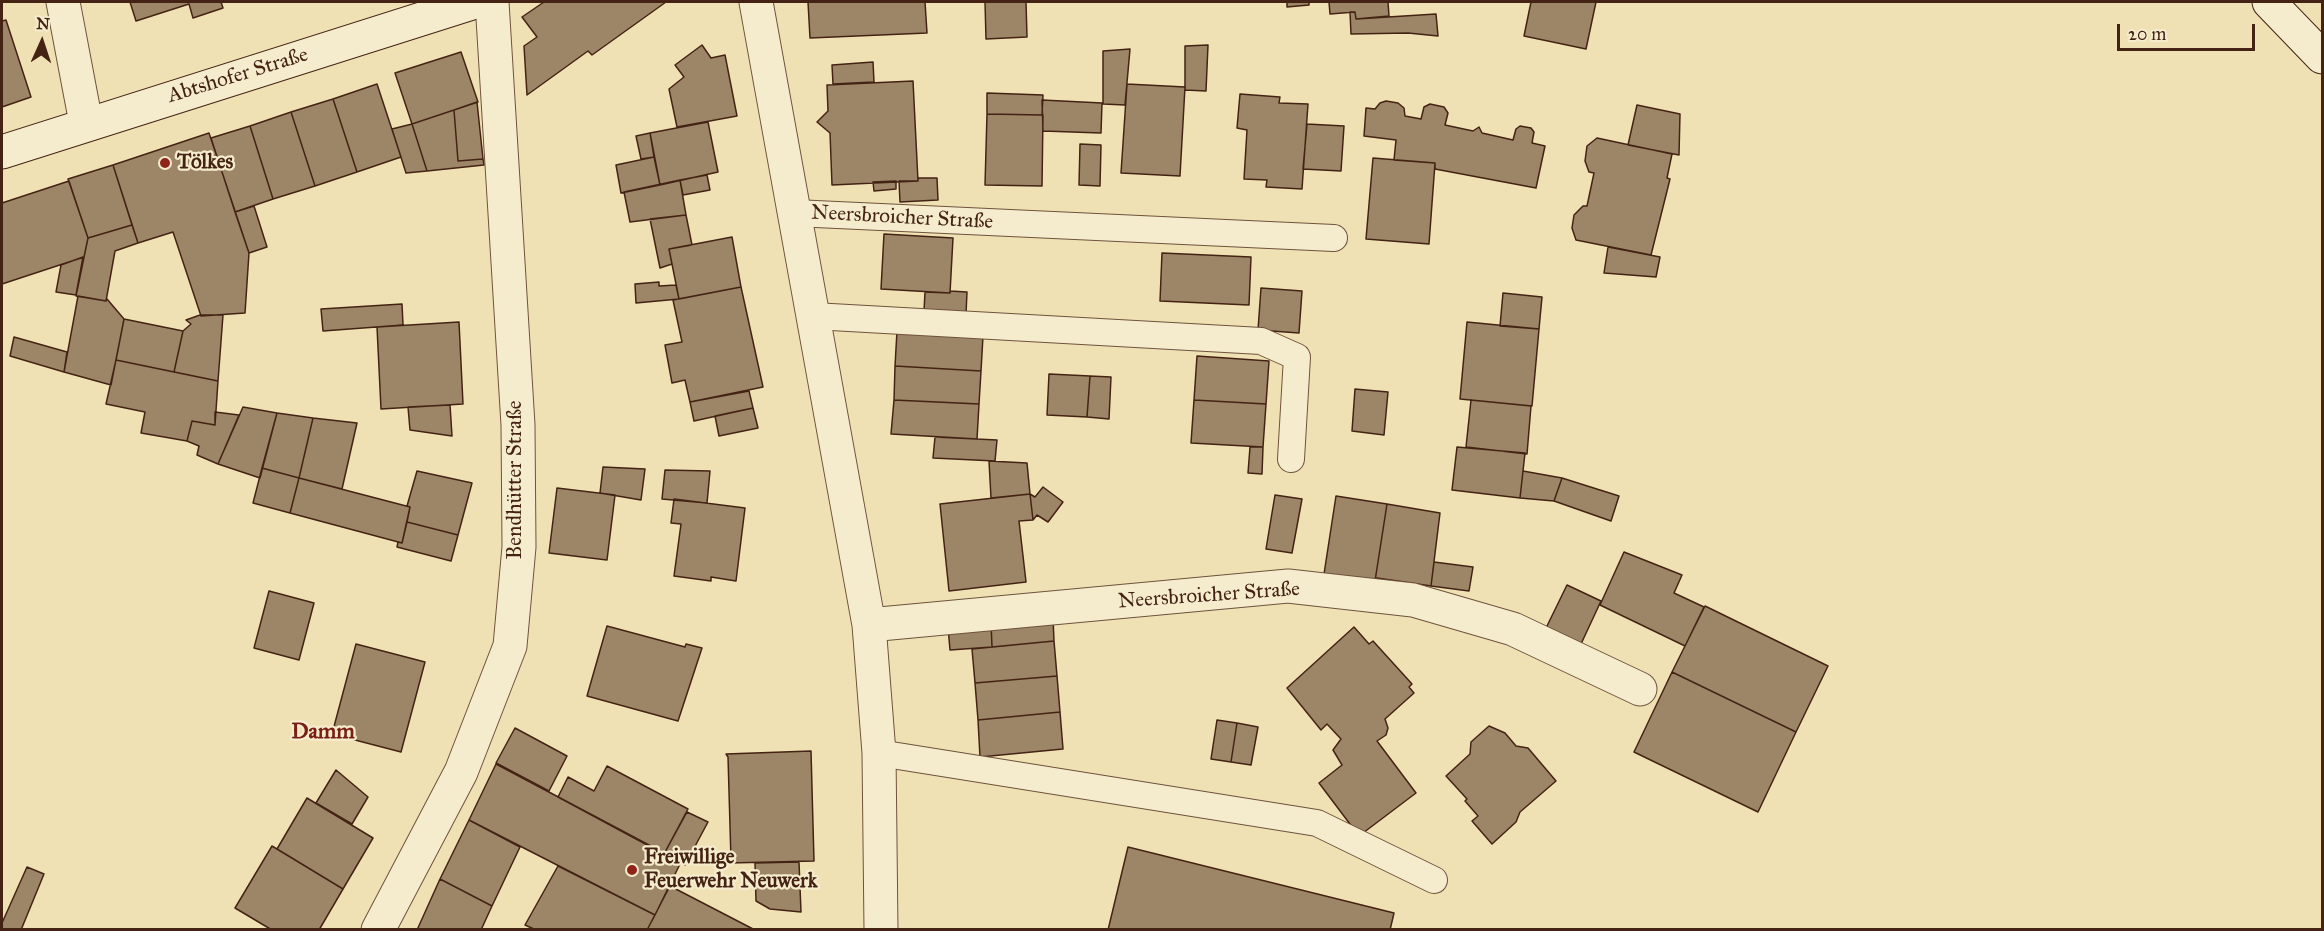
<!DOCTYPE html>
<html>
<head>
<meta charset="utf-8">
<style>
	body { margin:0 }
	#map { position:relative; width:2324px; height:931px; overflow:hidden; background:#f0e1b4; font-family:"IM FELL Great Primer",serif }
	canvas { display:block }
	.frame { position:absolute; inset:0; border:3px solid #442314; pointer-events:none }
	.north { position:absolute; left:12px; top:12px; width:60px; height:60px; -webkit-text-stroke:4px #f5ecce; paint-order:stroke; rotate:3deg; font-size:16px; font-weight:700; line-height:24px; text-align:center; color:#442314 }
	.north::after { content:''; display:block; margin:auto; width:21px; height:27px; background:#442314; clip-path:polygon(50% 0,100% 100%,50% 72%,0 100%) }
	.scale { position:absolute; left:2117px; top:24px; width:138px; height:27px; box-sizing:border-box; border:3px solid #442314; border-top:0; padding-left:8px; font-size:18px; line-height:21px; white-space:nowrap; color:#442314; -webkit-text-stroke:4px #f5ecce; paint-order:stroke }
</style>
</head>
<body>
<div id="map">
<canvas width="2324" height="931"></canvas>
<div class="frame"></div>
<div class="north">N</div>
<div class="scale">20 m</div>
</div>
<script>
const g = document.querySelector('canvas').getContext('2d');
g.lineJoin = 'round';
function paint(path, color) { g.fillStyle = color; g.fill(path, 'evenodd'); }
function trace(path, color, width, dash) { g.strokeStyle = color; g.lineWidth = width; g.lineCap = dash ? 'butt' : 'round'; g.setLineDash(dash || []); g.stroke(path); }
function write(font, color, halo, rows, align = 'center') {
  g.font = font + ' "IM FELL Great Primer",serif'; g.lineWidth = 4.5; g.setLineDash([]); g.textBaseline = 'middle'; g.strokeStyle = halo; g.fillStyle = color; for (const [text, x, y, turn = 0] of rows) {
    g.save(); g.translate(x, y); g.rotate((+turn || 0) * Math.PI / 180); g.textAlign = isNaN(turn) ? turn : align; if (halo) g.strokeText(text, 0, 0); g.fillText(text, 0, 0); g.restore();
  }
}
const building = new Path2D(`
	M130,2H221L223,8L193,18L189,4L136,21Z
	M544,2H666L592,55L588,51L527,95L524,46L537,37L522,17Z
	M808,2H925L927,33L810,38Z
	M985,2H1026L1027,37L986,39Z
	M1287,2H1309V5L1287,7Z
	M1329,2H1388L1389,16L1356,19L1355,12L1330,14Z
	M1531,2H1596L1586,49L1524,36Z
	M1350,12H1355L1356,19L1436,14L1438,36L1408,33L1351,34Z
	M6,20L31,97L2,107V21Z
	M702,45L711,58L725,55L737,116L677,127L669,89L684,77L675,65Z
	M1208,45L1206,91L1185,90V46Z
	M1130,49L1125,105L1103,104V51Z
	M461,52L478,102L412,124L395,73Z
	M873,62L874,82L833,84L832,65Z
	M913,81L918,181L832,185L830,133L817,122L828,111L827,85Z
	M377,84L401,157L357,172L333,99Z
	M1127,84L1185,87L1180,176L1121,173Z
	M987,93L1043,95L1042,115L987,114Z
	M1240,94L1280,97L1279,103L1308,104L1302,189L1266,187L1267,180L1244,179L1247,130L1237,128Z
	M333,99L357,172L315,186L291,112Z
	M1042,100L1102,103L1101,133L1043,131Z
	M1386,101L1398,103L1404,108L1405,116L1421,119L1424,107L1430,104L1444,107L1448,113L1445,125L1473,131L1479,127L1482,133L1513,140L1516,129L1520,126L1531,128L1534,132L1532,143L1545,146L1536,188L1435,169V163L1394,160L1396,140L1364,136L1366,108L1375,109L1380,103Z
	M477,102L483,159L458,161L454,110Z
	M1637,105L1680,114L1679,155L1628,145Z
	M454,110L458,161L483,159L484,165L427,171L412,124Z
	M291,112L315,186L273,199L250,126Z
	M987,114L1043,115L1042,186L985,185Z
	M708,122L718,172L660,185L650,133Z
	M412,124L427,171L406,173L392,129Z
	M1307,124L1344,126L1341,171L1303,169Z
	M250,126L273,199L235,212L211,138Z
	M209,133L249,253L245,313L201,316L173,232L138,243L113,165Z
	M650,133L654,157L641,159L636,136Z
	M1597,138L1672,154L1667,178L1670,179L1651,255L1576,240L1572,228L1574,215L1583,206H1587L1594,173L1589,172L1585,161L1587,146Z
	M1080,144L1101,145L1100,186L1079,185Z
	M654,157L660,185L621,193L616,165Z
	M1373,158L1435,163L1429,244L1366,239Z
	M113,165L132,225L88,238L68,179Z
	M707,175L710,190L683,195L680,180Z
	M918,178H937L938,200L900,202L899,181H918Z
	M680,180L686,215L630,222L624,192Z
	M69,181L88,238L84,257L2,284V203Z
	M896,181V189L874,191L873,182Z
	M254,206L267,247L249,253L235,212Z
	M686,215L692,245L669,249L672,264L660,268L650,219Z
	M132,225L138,243L115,251L106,301L76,296L88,238Z
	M884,234L953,238L950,293L881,289Z
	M732,237L741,287L679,299L669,249Z
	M1608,247L1660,257L1656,277L1604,273Z
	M1162,253L1251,257L1249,305L1160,301Z
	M83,257L76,295L56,292L61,265Z
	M659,282V286L676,285L679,299L636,303L635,284Z
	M741,287L763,387L690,402L685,380L672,383L665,345L682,342L673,300Z
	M1261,288L1302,291L1299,333L1258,330Z
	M950,291L967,292L966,314L924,311L925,292L950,293Z
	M1503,293L1542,297L1539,329L1500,326Z
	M78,296L106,301L107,299L124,319L111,385L64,372Z
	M402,304L403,325L323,331L321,309Z
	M200,315H223L218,381L174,372L183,331L191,324L186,320Z
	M124,319L183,331L174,372L116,360Z
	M459,322L463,404L381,409L377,327Z
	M1467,322L1539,329L1532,406L1460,399Z
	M897,331L983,336L981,371L895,366Z
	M14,337L67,352L64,372L10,356Z
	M1197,356L1269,361L1266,404L1194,400Z
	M116,360L218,381L215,425L192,421L187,441L141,433L145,412L106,404Z
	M895,366L981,371L979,404L894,400Z
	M1049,374L1090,376L1087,417L1047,415Z
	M1090,376L1111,377L1109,419L1087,417Z
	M1355,389L1388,392L1384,435L1352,431Z
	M749,391L753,408L694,421L690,402Z
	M894,400L979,404L977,439L891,434Z
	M1194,400L1266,404L1263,447L1191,443Z
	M1471,400L1531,406L1527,454L1466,447Z
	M450,405L452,436L410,430L408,407Z
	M243,407L277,413L260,478L218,464Z
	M753,408L758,428L719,436L715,416Z
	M215,412L239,415L218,464L197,455L199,446L187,441L192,421L215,425Z
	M277,413L313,418L299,478L262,468Z
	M313,418L357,423L342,489L299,478Z
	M935,437L997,440L995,461L933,458Z
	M1250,447H1263L1262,474L1248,473Z
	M1457,447L1525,453L1520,498L1452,490Z
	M989,461L1027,463L1030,494L991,498Z
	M603,467L645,469L641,500L600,493Z
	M262,468L299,478L290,513L253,503Z
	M665,470L710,471L707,503L662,499Z
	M417,471L472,483L458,535L407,522L410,507L407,506Z
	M1523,471L1562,478L1554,501L1520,498Z
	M299,478L410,507L402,543L290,513Z
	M1562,478L1619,496L1611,521L1554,501Z
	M1043,487L1063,502L1048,522L1037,515L1033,520L1030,494L1035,497Z
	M557,488L615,495L607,560L549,553Z
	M1030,494L1033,520L1019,521L1026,582L949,591L940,504Z
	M1275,495L1302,499L1292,553L1266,549Z
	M1336,496L1387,504L1375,581L1324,574Z
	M674,499L745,508L736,581L711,577V581L674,576L681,524L671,523Z
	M1387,504L1440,513L1431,586L1377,578L1375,581Z
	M407,522L458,535L451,561L397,547L398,542L402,543Z
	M1624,552L1682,575L1674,593L1704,607L1685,646L1600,605Z
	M1434,562L1473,567L1469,591L1431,586Z
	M1567,585L1601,601L1581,644L1546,628Z
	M269,591L314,603L299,660L254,648Z
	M1705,606L1828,666L1796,732L1672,672Z
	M1053,618L1054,641L992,647L991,623Z
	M991,623L992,647L950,650L948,627Z
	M607,626L685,647L686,644L702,648L678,721L587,696Z
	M1354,627L1369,644L1373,641L1412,684L1409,687L1414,693L1385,719L1388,728L1386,735L1377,741L1416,793L1359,836L1319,783L1342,765L1333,750L1341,739L1327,724L1321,730L1287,688Z
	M1054,641L1057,676L975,683L972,649Z
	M356,644L425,662L401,752L332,734Z
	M1672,672L1796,732L1758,812L1634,752Z
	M1057,676L1060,712L978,720L975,683Z
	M1060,712L1063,749L980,757L978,720Z
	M1217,720L1237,723L1231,762L1211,759Z
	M1237,723L1258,727L1251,765L1231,762Z
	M1489,726L1505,733L1516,746L1528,748L1556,781L1520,812L1516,822L1492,844L1472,821L1478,816L1465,801L1467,799L1446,776L1470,754L1471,742Z
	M515,728L567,756L549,791L496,763Z
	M811,751L814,861L729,863L731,860L728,757L726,754Z
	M496,764L681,862L655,915L469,820Z
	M607,766L688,809L664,854L558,797L568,777L594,791Z
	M336,770L368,797L352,824L316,803Z
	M307,798L373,838L343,889L277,849Z
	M687,812L708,822L685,865L664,854Z
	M469,820L520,847L492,906L440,879Z
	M272,846L343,889L319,930H272L235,908Z
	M1128,847L1394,913L1390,930H1108Z
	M799,862L801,912L770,909L756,901L755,863Z
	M558,866L655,915L647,930H536L525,925Z
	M27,867L44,874L21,930H2V923Z
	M440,879L492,906L481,930H417Z
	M670,886L755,930H647Z`);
const lane = new Path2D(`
	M794,213L1334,238
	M813,316L1261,341L1297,357L1291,459
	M879,753L1317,823L1434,880`);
const street = new Path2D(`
	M63,2L86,123
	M756,2L869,625L879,753L881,930
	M869,625L1288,586L1413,600L1513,629L1640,689
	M378,930L461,772L510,646L519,547L518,425L492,2`);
const secondary = new Path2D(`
	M2269,2L2322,57
	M2,152L475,2`);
const markers = [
	[165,163,6,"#8f2418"],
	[632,870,6,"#8f2418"]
];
const streetNames = [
	["Abtshofer Straße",238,76,-17],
	["Neersbroicher Straße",902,218,3],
	["Bendhütter Straße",516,480,-90],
	["Neersbroicher Straße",1209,596,-4]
];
const poiNames = [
	["Tölkes",177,163],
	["Freiwillige",644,858],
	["Feuerwehr Neuwerk",644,882]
];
const neighbourhoodNames = [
	["Damm",323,733]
];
paint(building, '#9d8667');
trace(building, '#442314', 1.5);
trace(lane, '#6f523c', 28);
trace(street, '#6f523c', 35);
trace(secondary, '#442314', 35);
trace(lane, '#f5ecce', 26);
trace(street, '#f5ecce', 33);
trace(secondary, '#f5ecce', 33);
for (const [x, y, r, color] of markers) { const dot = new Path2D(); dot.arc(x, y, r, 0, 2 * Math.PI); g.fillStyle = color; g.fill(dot); trace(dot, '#f5ecce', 2); }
write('21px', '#442314', '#f5ecce', streetNames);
write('bold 21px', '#442314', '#f5ecce', poiNames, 'left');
write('bold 22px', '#7a1f14', '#f5ecce', neighbourhoodNames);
</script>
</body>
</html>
